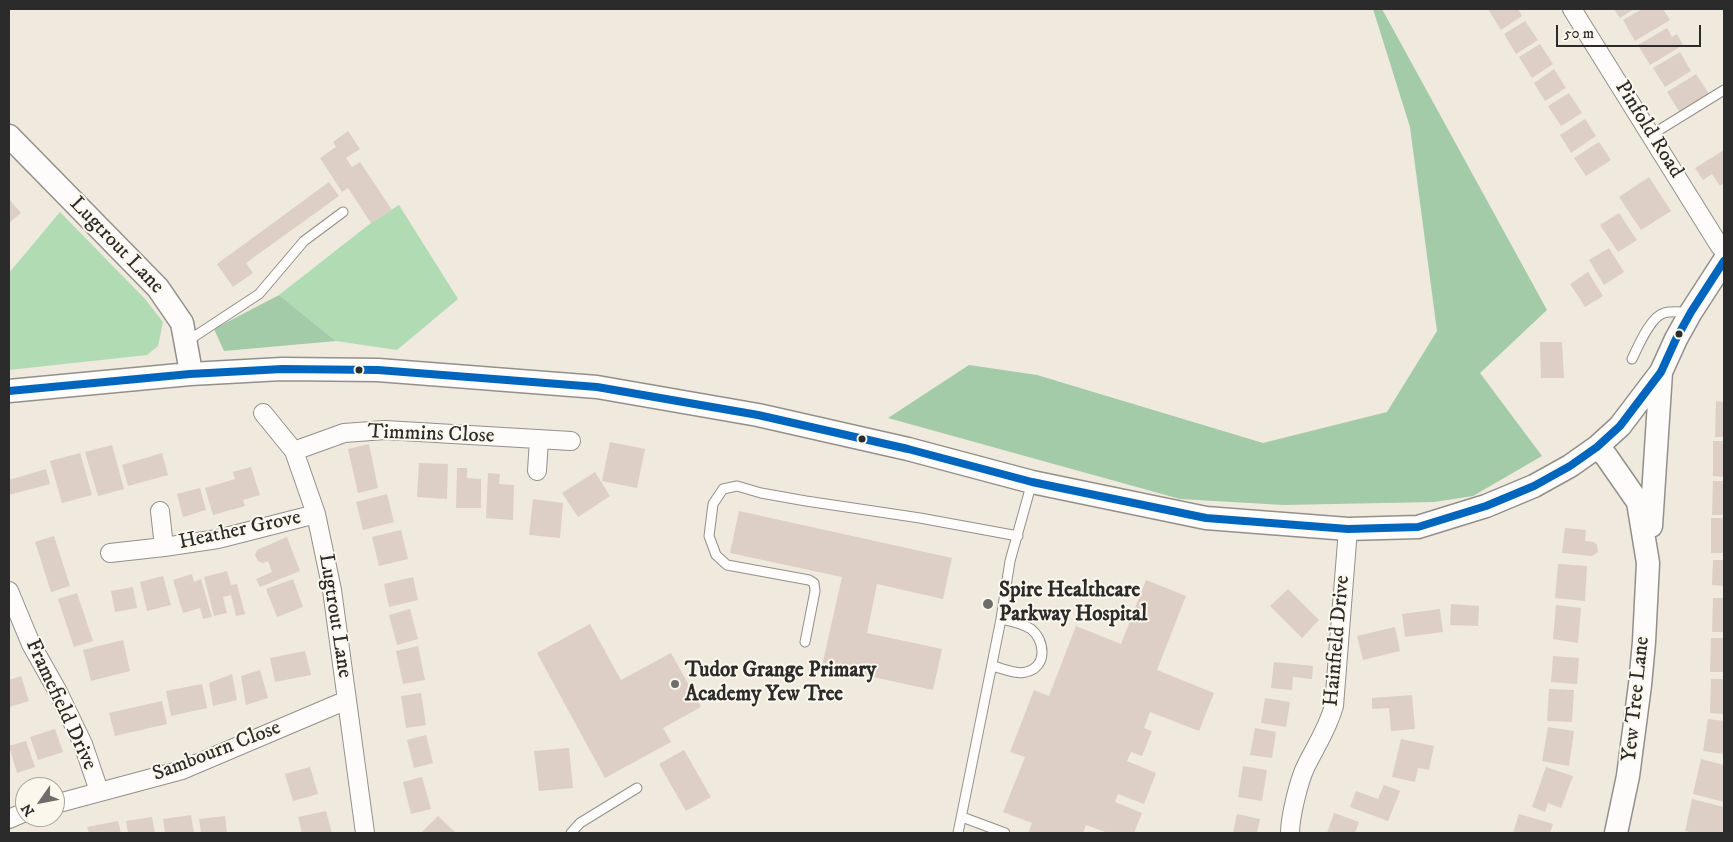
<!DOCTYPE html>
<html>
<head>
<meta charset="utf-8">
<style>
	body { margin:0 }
	#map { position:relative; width:1733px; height:842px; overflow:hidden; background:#efe9de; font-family:"IM FELL DW Pica",serif }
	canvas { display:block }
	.frame { position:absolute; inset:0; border:10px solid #2b2b2b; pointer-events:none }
	.north { position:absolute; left:15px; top:777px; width:50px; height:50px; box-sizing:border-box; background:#fbf7ec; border:1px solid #a8a59f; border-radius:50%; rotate:237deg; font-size:14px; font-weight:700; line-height:20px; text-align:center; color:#2b2b2b }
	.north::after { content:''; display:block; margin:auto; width:18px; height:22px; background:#706e6a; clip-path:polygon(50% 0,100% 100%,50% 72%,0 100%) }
	.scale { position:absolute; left:1556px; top:25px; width:145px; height:22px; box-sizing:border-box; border:2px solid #2b2b2b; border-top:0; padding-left:6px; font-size:15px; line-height:18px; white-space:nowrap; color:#2b2b2b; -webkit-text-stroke:4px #fbf7ec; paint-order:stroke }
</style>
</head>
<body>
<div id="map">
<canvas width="1733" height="842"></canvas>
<div class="frame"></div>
<div class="north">N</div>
<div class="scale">50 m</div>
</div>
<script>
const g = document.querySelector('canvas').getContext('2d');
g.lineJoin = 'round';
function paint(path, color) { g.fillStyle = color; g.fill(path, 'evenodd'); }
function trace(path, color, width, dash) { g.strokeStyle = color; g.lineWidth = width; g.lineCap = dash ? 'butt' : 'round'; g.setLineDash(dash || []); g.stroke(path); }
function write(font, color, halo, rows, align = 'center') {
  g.font = font + ' "IM FELL DW Pica",serif'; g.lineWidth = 4; g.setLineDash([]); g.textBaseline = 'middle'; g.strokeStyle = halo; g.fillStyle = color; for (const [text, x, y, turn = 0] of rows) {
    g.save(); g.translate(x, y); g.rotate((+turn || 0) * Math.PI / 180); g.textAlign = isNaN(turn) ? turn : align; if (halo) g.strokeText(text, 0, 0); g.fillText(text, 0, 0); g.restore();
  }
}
const green = new Path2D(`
	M399,205L458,299L397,350L336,341L279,295L371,223Z
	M60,212L145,299L163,322L158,346L147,355L9,370V273Z`);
const forest = new Path2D(`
	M1373,9H1382L1547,310L1480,373L1542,456L1473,496L1434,502L1284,505L1180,499L888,418L969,365L1037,375L1263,443L1387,412L1437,331L1410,127Z
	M279,295L336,341L224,351L214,329Z`);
const building = new Path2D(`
	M1488,9H1518L1522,16L1501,30Z
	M1614,9H1634L1620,18Z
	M1642,9H1663L1670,20L1635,41L1623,20Z
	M1525,21L1538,40L1516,54L1504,34Z
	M1667,28L1672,37L1677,34L1683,45L1650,65L1638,45Z
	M1540,44L1553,64L1532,78L1519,57Z
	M1680,52L1691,71L1665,87L1653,68Z
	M1554,69L1566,88L1545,101L1534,83Z
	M1696,74L1709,94L1680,113L1667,92Z
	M1569,93L1582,113L1561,126L1548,106Z
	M1585,119L1596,136L1571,153L1560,135Z
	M348,131L360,149L346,158L352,167L360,162L392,210L371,223L348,188L342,192L320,158L336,147L333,142Z
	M1599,142L1611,160L1586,176L1574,158Z
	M1724,150V183L1720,186L1712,174L1703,180L1695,168Z
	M1649,177L1671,211L1641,230L1619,197Z
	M329,182L339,196L246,263L253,273L233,287L217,264Z
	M9,199L21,213L9,223Z
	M1619,213L1637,240L1618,252L1600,225Z
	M1609,248L1624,272L1604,285L1589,260Z
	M1588,272L1603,296L1585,307L1570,284Z
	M1540,342H1562L1564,378H1541Z
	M1716,401L1724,402V437H1715Z
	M1713,441H1724V477L1713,476Z
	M610,442L645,449L637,488L602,481Z
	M369,444L378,488L358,493L348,449Z
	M112,445L124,489L98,496L85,452Z
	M80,453L92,495L62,503L50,461Z
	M162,453L168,475L128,486L122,465Z
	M419,463L448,464L447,499L417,497Z
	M251,467L260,495L243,500L245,506L213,515L205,488L235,479L233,472Z
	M457,468H467V478L481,479V508H456Z
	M46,469L50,484L9,495V480Z
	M595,472L610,496L578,517L562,493Z
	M488,473L500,474L499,484L514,485L513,520L486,518Z
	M1713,481H1724V515H1712Z
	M200,488L206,510L183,517L177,494Z
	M387,494L394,522L363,530L356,502Z
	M533,499L563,503L560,538L529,535Z
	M739,511L952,558L943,599L877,584L867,633L942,649L933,690L822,666L842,577L730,553Z
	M1711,518H1724V553H1711Z
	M1565,528L1586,530L1585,541L1594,542L1597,545L1598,552L1592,556L1562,553Z
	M401,530L408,559L379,566L372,537Z
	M54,536L70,586L51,592L35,542Z
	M287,537L300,571L260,587L256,579L272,572L268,561L263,563L258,561L255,555L257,550Z
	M1713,560H1724V586L1712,585Z
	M1558,564L1587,566L1585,601L1555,598Z
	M227,571L231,585L237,584L245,614L236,616L231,595L223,597L227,613L214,616L204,577Z
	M192,574L194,582L201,579L212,617L203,619L200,608L183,613L173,580Z
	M163,576L171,605L147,611L140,582Z
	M413,577L418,600L389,607L384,584Z
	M293,579L303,607L277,617L266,589Z
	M1146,580L1186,596L1157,670L1214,693L1199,731L1150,712L1144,728L1152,731L1142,756L1131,752L1127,761L1156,773L1144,804L1118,794L1115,802L1142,813L1134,833H1108L1086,825L1083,833H1028L1032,823L1003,812L1025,757L1010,752L1034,690L1049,696L1076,626L1121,644Z
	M133,587L137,608L115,612L111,591Z
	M1288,589L1319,620L1302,638L1270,606Z
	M77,593L93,641L74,647L58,599Z
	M1713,598H1724V632H1712Z
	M1451,604L1479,606L1478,626L1450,625Z
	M1556,605L1581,608L1578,643L1553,639Z
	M410,609L418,639L397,645L389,615Z
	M1440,609L1443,632L1405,637L1402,614Z
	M590,624L621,680L671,653L701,707L663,728L671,742L605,778L537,653Z
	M1395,627L1400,651L1363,660L1357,636Z
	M1711,638H1724V672H1710Z
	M123,640L130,671L91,681L83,650Z
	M418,646L425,680L403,684L396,651Z
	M305,651L311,675L275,682L270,658Z
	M1553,656L1579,658L1577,684L1551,682Z
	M1274,662L1313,666L1312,679L1293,677L1292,690L1271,688Z
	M260,670L268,698L246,705L241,676Z
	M232,674L237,700L213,706L209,683Z
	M21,676L29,701L9,707V680Z
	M1711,679H1724V714L1710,713Z
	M202,684L207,708L171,716L166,691Z
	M1549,689L1574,690L1572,722L1547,721Z
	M421,693L426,725L406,728L401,696Z
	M1412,695L1415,729L1391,731L1389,708L1372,709V698Z
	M1265,698L1290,702L1286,727L1261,723Z
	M162,701L167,724L115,736L109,713Z
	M1708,719L1724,721V754L1703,751Z
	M1548,727L1574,731L1569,766L1542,761Z
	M1255,728L1276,732L1272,758L1250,755Z
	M55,729L63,752L38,760L30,737Z
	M426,735L433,763L414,768L407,740Z
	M1401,739L1434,746L1429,770L1418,768L1415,782L1392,777Z
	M26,741L35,767L17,773L9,746Z
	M569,748L573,788L539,791L534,751Z
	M684,750L711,797L686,811L659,764Z
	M1701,759L1724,765V802L1693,794Z
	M1243,766L1267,770L1262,801L1238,797Z
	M310,767L318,794L293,801L285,774Z
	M1546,767L1573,776L1561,808L1548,803L1545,812L1532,807Z
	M422,777L431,809L411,814L403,782Z
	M1384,785L1400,791L1388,821L1350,807L1356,791L1378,799Z
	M1692,799L1724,807L1723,833H1694L1685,831Z
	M326,811L332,833H302L298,817Z
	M1334,813L1359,822L1355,833H1327Z
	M1237,814L1260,819L1257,833H1233Z
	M1519,814L1553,824L1550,833H1513Z
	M191,815L194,833H165L163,819Z
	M225,816L227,833H201L199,819Z
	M438,816L456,833H421Z
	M152,817L155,833H128L126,821Z
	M118,821L121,833H89L87,827Z`);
const service = new Path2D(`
	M1651,135L1724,90
	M186,342L259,294L304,241L343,212
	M1632,359C1638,347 1650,317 1664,313C1671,311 1680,312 1688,312
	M805,642L815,591L814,583L809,580L727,565L716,555L709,536L713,504L723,489L737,486L761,493L806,501L920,518L1018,536
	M992,666C1002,668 1016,675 1026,672C1048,667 1045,640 1031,629C1022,623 1011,621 1001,619
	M962,817L1005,833
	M571,833L580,823L637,788
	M958,833L1001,619L1010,561L1032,482`);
const minor = new Path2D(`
	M1572,9L1719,245L1724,251
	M263,413L294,451L316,514L332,590L365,833
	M294,451L344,433L385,430L571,441
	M537,471L539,439
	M160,511L164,547L218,539L316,514
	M110,553L164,547
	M9,591L31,644L58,692L83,744L99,791
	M55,804L182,770L347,700
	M9,819L25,812
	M1290,833C1290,817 1299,780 1306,766C1317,744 1327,730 1334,706L1348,529`);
const tertiary = new Path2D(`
	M9,136L158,288L182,323L189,361L190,374
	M9,391L190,374L282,369L378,370L597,387L758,415L908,449L1032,482L1206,518L1348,529L1418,527L1486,506L1534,486L1570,466L1597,447L1620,426L1661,372L1676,339L1691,312L1724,261
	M1597,447L1606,456L1638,502L1648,563L1644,642L1640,685L1628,776L1616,833
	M1651,526L1661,372`);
const bus1 = new Path2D(`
	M9,391L190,374L282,369L378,370L597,387L758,415L908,449L1032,482L1206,518L1348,529L1418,527L1486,506L1534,486L1570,466L1597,447L1620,426L1661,372L1676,339L1691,312L1724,261`);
const markers = [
	[1679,334,4.5,"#2b2b2b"],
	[359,370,4.5,"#2b2b2b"],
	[862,439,4.5,"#2b2b2b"],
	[988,604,6,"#706e6a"],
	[675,684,5,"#706e6a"]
];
const streetNames = [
	["Pinfold Road",1648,130,58],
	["Lugtrout Lane",116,246,46],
	["Timmins Close",431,435,2],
	["Heather Grove",240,531,-12],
	["Lugtrout Lane",334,616,81],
	["Hainfield Drive",1338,641,-85],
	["Yew Tree Lane",1637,699,-84],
	["Framefield Drive",60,705,65],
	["Sambourn Close",217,752,-21]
];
const poiNames = [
	["Spire Healthcare",999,592],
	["Parkway Hospital",999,616],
	["Tudor Grange Primary",685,672],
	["Academy Yew Tree",685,696]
];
paint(green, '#b0dbb3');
paint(forest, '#a4cba7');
paint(building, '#decfc6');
trace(service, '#93908b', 11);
trace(minor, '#93908b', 20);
trace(tertiary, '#93908b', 25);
trace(service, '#fdfcfa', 9);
trace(minor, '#fdfcfa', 18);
trace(tertiary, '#fdfcfa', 22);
trace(bus1, '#0065bd', 8);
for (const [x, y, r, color] of markers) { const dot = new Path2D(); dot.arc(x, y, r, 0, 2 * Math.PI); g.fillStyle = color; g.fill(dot); trace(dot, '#fbf7ec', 2); }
write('21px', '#2b2b2b', '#fbf7ec', streetNames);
write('bold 21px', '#2b2b2b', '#fbf7ec', poiNames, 'left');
</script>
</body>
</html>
